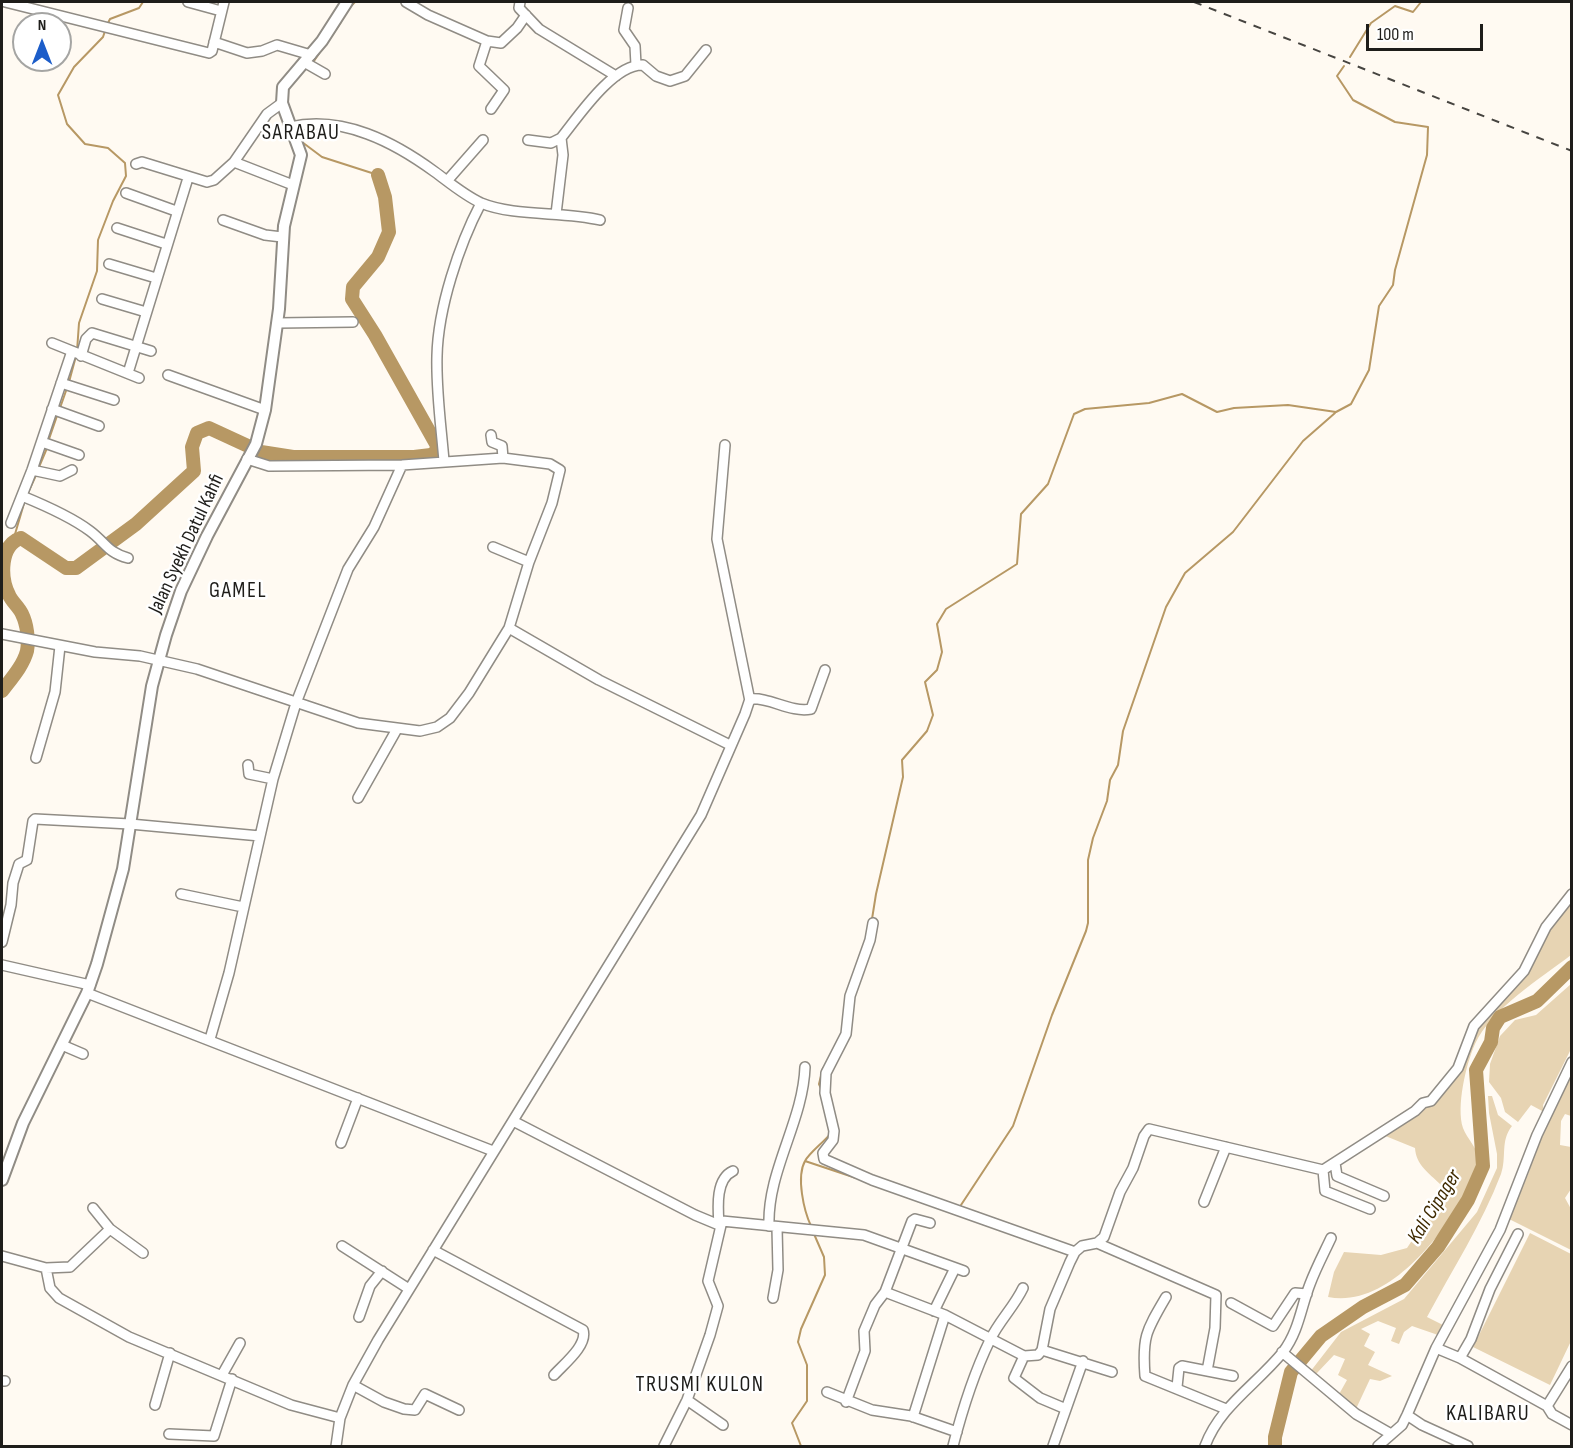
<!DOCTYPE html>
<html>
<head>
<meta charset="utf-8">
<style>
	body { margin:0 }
	#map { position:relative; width:1573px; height:1448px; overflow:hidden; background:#fffaf2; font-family:"Sofia Sans Condensed",sans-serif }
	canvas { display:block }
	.frame { position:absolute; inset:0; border:3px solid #1e1d1a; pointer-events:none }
	.north { position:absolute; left:12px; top:12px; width:60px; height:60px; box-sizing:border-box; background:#fff; border:2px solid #a5a5a3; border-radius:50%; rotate:0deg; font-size:16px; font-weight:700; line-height:24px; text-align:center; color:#1e1d1a }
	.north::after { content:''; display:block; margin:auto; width:21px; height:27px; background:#1c5dc9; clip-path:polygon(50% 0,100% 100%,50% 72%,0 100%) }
	.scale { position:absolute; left:1366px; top:24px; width:117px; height:27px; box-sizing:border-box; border:3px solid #1e1d1a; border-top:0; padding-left:8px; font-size:18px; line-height:21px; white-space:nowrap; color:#1e1d1a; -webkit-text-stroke:4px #fff; paint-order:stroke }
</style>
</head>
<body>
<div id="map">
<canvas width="1573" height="1448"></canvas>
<div class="frame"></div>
<div class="north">N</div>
<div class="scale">100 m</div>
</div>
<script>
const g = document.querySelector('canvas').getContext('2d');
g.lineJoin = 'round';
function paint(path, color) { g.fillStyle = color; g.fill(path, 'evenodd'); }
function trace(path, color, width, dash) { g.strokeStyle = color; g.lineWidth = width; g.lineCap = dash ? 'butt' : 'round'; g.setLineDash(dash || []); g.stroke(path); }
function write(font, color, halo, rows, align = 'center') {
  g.font = font + ' "Sofia Sans Condensed",sans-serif'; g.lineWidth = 5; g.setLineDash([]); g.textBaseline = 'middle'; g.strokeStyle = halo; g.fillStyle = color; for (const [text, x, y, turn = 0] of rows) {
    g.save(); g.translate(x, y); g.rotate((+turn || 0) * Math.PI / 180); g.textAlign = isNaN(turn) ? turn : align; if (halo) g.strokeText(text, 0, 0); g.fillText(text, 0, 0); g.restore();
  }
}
const green = new Path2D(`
	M1571,900V955C1541,978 1491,1009 1475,1044C1466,1064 1456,1107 1463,1128C1467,1139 1478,1148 1479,1161C1480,1175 1468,1191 1461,1202C1435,1244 1384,1308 1328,1297L1334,1272L1344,1252L1381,1255L1407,1248L1425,1221L1441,1205L1440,1184C1429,1173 1416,1165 1415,1148L1383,1135L1434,1101L1473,1033L1525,975L1548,928Z
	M1571,984V1049L1543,1105L1544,1112L1531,1105L1518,1122L1505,1112L1501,1098L1489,1082L1490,1064L1500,1036L1515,1020L1536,1015Z
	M1571,1070V1116L1565,1114L1561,1121L1560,1145L1571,1147V1189L1565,1198L1571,1209V1250L1509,1219L1529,1172L1537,1142Z
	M1488,1096H1492L1498,1115L1512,1126C1500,1141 1507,1157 1501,1174C1482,1224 1452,1270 1427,1317L1443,1325L1438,1335L1412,1326L1404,1332L1399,1344L1391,1341L1396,1328L1378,1321L1361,1329L1370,1334L1364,1346L1375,1352L1368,1365L1392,1376L1380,1381L1370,1379L1355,1411L1338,1396L1347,1380L1338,1375L1345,1359L1334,1355L1317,1373L1311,1375L1310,1372L1341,1332L1404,1299L1477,1212L1497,1168V1154L1489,1113Z
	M1530,1233L1571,1254V1341L1550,1385L1473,1347Z`);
const stream = new Path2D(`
	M350,7L355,2
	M107,25L110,19L139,8L143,2
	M331,37L341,22
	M1350,57L1371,23L1395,6L1413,12L1421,2
	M312,64L322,49
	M302,142L322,157L378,175
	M77,351L79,323L97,271L98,240L113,201L126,176L125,163L108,148L85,144L67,124L58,95L74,67L103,37L105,31
	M69,382L76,356
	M60,408L67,388
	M48,442L58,413
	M39,467L47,448
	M27,495L37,473
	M13,541L25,500
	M872,919L876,894L903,777L902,760L927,731L933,715L925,682L937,670L942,652L937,624L946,609L1017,564L1021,514L1048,484L1074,414L1085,409L1149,403L1182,394L1217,412L1234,408L1288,405L1336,412L1351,404L1369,370L1379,306L1393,285L1395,270L1427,155L1428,127L1395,122L1353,100L1337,76L1344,66
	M822,1091L819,1084L823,1068
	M805,1161L856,1178
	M961,1205L1013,1126L1052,1015L1086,931L1088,923V860L1093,838L1107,801L1110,780L1118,765L1123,731L1166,607L1185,573L1233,532L1303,441L1335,413
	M811,1226C804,1211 796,1177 805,1161C809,1153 824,1142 831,1133
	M801,1446L792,1423L807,1401V1365L798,1342L801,1329L825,1275L824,1257L814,1234`);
const river = new Path2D(`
	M2,691C11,679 23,666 27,651C29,640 27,624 22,614C19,607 12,602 9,595C0,577 0,545 21,538L66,568H76L136,524L194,471L192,447L197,433L209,428L261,452L293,457H414L431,455L439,449L375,335L352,299L353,287L378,257L389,232L385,197L378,175
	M1275,1446V1437L1291,1372L1321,1336L1363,1307L1405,1285L1438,1247L1468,1200L1483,1166L1476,1070L1491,1042L1493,1028L1500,1017L1537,1001L1572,967`);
const minor = new Path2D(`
	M5,2L209,53L212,51L224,2
	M188,2L221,11
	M406,2L428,15L487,41L479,66L504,90L491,109
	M520,2L519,8L539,29L616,76
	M628,8L624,30L635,46L636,65
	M487,41L501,43L517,28L526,15
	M214,42L247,53L262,51L277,45L311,55
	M304,62L325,74
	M290,127C343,115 394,142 435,172C450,183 464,195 481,203C515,217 563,211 600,220
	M528,140L551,143L561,138C578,117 613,64 643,65L656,76L670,81L685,76L706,50
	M234,162L267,114L282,103
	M136,164L142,162L207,182L214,180L234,162L293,185
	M447,181L483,140
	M126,193L176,211
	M556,214L563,155L561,138
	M223,220L265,235L282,237
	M117,228L166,244
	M109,264L156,278
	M102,299L146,312
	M278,323L353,322
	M52,343L139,378
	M81,356L86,339L92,333L151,351
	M128,373L188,178
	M168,375L265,410
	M61,383L114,400
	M52,409L99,426
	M491,435L492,442L502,446L503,458
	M42,442L79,455
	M725,445L717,539L750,701
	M444,461C441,425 436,391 437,356C438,308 459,245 481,203
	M32,470L60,476L72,470
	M22,496C44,505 70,516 90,531C106,543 108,553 128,558
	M11,523L32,470L72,351
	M493,547L529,562
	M509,628L599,680L730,745
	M2,634L95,652L140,656L197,669L358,723L420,731L437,727L450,718L469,693L509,628L529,562L552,503L560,470L550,464L503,458L402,465L269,466L247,459
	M36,758L55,692L60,646
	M248,765L249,774L273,779
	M358,798L397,729
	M181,894L243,907
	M873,923L870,940L850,996L846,1034L826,1073L825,1093L834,1131L833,1140L823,1153L824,1159L872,1180L1075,1252
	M2,942L11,905L13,883L19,864L27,860L33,821L35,819L130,824L260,836
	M2,965L90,985
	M87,993L493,1151
	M210,1039L229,973L273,779L296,703L348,569L374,527L402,465
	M62,1045L83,1054
	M513,1121L695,1215L719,1225C718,1209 715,1179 733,1171
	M341,1143L358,1098
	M1335,1163L1337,1176L1384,1196
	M1323,1170L1325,1191L1370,1209
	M1204,1202L1226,1147
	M930,1223L915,1219L912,1221L885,1292L945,1315L1024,1356L1038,1355L1042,1350L1050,1309L1070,1262L1075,1252L1082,1246L1097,1243L1104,1237L1120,1192L1133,1168L1144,1136L1149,1129L1323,1170L1415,1111L1423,1103L1431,1101L1458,1068L1474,1026L1524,971L1546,927L1572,894
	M769,1226C767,1171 803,1122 805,1067
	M110,1229L143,1253
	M1097,1243L1216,1295L1215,1328L1207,1371
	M342,1246L409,1289
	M433,1250L583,1330C588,1345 564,1364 554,1375
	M2,1256L46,1268L50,1288L59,1298L129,1337L291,1405L340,1418
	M46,1268L70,1267L110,1229L93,1208
	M1166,1297C1146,1331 1142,1337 1145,1376L1226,1409
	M773,1298L778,1270L777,1228
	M1231,1303L1273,1326L1295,1293L1307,1294
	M934,1311L955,1268
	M359,1317L370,1286L382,1271
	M1436,1348L1460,1358L1538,1401L1547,1406L1552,1414L1572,1425
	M1042,1350L1112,1372
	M1282,1352L1356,1414L1391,1434
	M1024,1356L1014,1378L1040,1398L1066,1409
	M1460,1358L1471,1339L1490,1289L1518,1234
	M222,1375L240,1343
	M2,1381H5
	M353,1385L384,1402L404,1409L415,1410L425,1394L459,1410
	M1177,1387L1179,1368L1182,1366L1233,1376
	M827,1392L872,1410L911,1416L957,1432
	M687,1400L723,1425
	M846,1402L865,1351L864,1331L875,1305L885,1292
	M155,1405L170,1353
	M1547,1406L1572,1366
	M1407,1415L1422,1425L1468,1446
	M913,1417L945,1315
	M169,1434L214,1436L232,1379
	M336,1446L340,1418L353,1385L378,1340L701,815L745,714L750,699C770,697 790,713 811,709L825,670
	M664,1446L687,1400L710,1335L718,1306L708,1281L722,1221L864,1235L964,1271
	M953,1446C962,1411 974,1373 990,1340C999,1321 1014,1307 1023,1288
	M1053,1446L1083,1361
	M1205,1446C1220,1406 1256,1385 1283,1352C1299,1331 1301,1307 1310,1284C1316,1268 1324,1253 1331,1238
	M1378,1446L1402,1425L1407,1415L1436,1348L1500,1230L1537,1135L1572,1062`);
const tertiary = new Path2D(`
	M2,1180L23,1123L87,993L97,964L123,869L152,686L166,635L181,591L207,536L256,444L265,410L279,309L284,226L301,155L282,103L283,87L322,41L347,2`);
const rail = new Path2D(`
	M1194,2L1572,151`);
const streetNames = [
	["Jalan Syekh Datul Kahfi",187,544,-65]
];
const waterNames = [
	["Kali Cipager",1435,1207,-58]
];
const quarterNames = [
	["SARABAU",301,133],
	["GAMEL",238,591],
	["TRUSMI KULON",700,1385],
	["KALIBARU",1488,1414]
];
paint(green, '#e7d4b3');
trace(stream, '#b79864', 2);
trace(river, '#b79864', 14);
trace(minor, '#908c85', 12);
trace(tertiary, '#908c85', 14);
trace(minor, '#fff', 9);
trace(tertiary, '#fff', 10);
trace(rail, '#464440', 2, [8, 8]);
write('20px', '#1e1d1a', '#fff', streetNames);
write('italic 21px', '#3f2a00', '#fff', waterNames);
g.letterSpacing = '1.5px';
write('22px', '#1e1d1a', '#fff', quarterNames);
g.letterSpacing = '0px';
</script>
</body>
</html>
